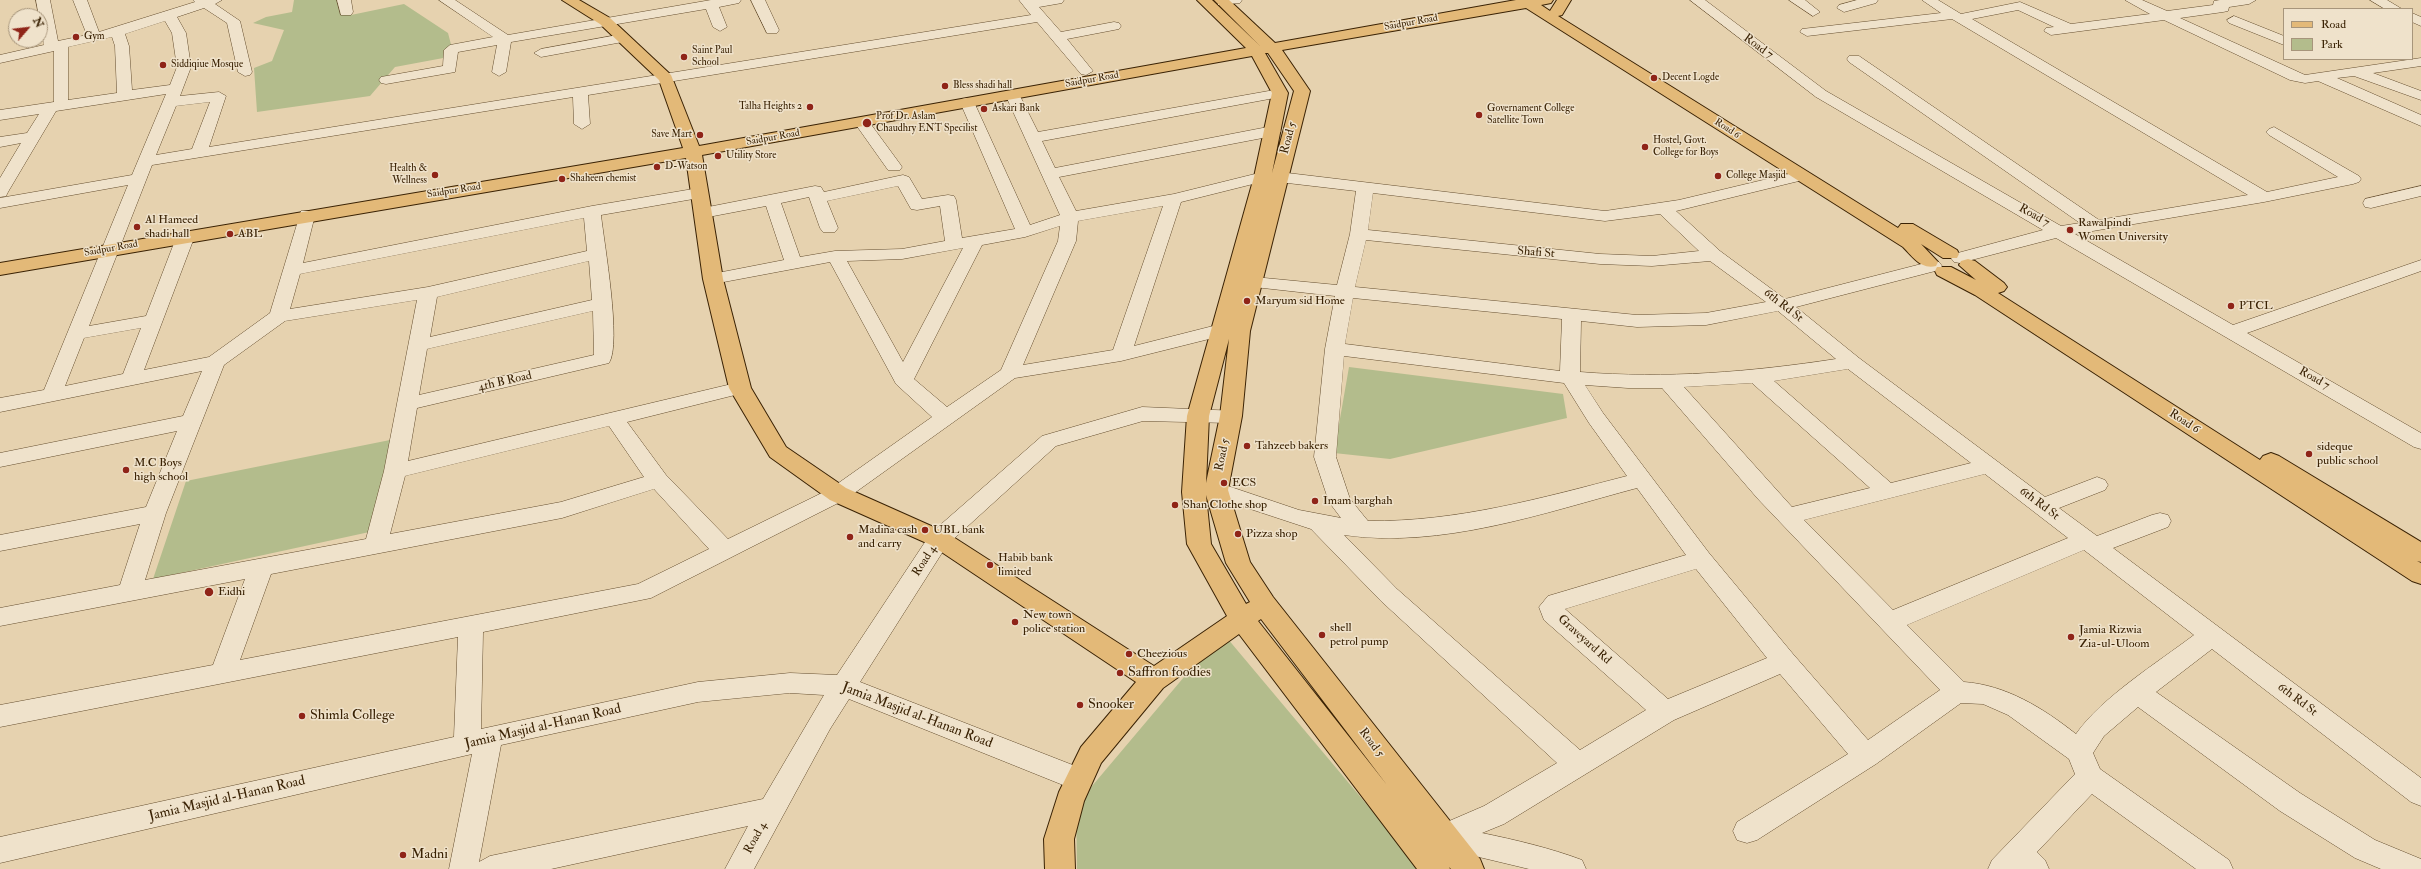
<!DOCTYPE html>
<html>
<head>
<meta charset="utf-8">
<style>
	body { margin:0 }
	#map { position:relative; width:2421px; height:869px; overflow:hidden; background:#e6d2af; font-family:"IM FELL Double Pica",serif }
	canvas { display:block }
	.legend { position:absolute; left:2283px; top:8px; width:130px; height:52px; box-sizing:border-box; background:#efe2cb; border:1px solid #a7957b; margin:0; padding:5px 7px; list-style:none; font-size:12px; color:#3a2204 }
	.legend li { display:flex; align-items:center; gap:8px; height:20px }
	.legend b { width:20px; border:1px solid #a7957b }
	.north { position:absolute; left:8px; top:8px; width:40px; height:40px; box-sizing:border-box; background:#efe2cb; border:1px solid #a7957b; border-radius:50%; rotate:62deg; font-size:11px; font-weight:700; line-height:16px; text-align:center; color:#3a2204 }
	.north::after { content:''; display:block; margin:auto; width:14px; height:18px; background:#8f2418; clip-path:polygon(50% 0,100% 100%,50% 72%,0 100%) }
</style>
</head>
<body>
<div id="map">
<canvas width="2421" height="869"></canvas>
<ul class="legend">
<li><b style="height:5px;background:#e3b978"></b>Road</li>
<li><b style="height:11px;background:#b3bc8c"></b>Park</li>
</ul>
<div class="north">N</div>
</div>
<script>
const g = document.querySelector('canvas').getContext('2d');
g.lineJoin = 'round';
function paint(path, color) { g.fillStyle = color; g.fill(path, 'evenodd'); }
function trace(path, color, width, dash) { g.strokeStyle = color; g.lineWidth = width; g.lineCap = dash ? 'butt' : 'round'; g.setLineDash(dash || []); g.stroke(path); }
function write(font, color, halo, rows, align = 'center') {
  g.font = font + ' "IM FELL Double Pica",serif'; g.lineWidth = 3; g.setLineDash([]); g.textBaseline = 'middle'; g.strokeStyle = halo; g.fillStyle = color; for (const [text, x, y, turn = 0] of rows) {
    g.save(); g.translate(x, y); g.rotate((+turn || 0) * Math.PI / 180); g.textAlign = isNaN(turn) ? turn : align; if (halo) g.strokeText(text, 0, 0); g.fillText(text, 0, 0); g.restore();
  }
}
const green = new Path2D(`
	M294,0H347L351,15L404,4L448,33L454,56L395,67L370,96L257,112L254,68L272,61L284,30L253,23L266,17L292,12Z
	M1349,367L1563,394L1567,418L1390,459L1334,453Z
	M395,439L374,531L153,579L186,481Z
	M1222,632L1421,869H1077L1076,805Z`);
const minor = new Path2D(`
	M36,0H50L58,41L87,35L73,0H87L99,32L195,2L193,0H222L215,4L240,21L252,72L250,75L245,76L238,72L227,23L204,8L177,17L186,33L191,67L180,96L219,92L226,96L209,147L1031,15L1019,0H1064L1062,3L1039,7L1061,32L1114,22L1119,23L1121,26L1119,29L1067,39L1093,71L1086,75L1081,74L1037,22L588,95L590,124L582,129L574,124L573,97L152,165L89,326L146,316L176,238L179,234H191L194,238L144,370L209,357L270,313L301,211H313L315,215L303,263L592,206L699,188L705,189L707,193L705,197L699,198L601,215C604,242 622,344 609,363L417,408L408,461L740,382L747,384L750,388L747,392L627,422L666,475L728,539L830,489L932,417L896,384L830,262L713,284L707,283L704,279L707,275L784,260L766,206L703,218L697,217L695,213L697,209L703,208L815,186L821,187L824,192L903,175L909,177L922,199L948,195L954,196L956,200L962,238L1015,229L960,102L962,99L967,98L974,102L1030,225L1060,215L1005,94L1012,90L1019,94L1038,132L1280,89L1287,93L1280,97L1042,141L1055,168L1273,126L1281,131L1273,136L1059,177L1076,211L1174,194L1263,172L1271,177L1279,172L1605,211L1679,200L1801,171L1807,173L1809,176L1807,179L1676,211L1720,251L1785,299L1933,261L1939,262L1942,266L1939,270L1796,307L1859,358L2045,497L2097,477L2105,480L2108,485L2105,490L2059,508L2097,536L2152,515L2160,513L2168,515L2171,521L2168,527L2113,548L2421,778V806L2411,802L2212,649L2156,692L2300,793L2375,840L2421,859V869H2381L2355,858L2280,811L2138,707L2104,736L2093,753L2100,769L2229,860L2233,869H2196L2092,794L2037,852L2045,860L2049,869H1988L1992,860L2075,774L2069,759L2008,715L1983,704L1961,703L1876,764L1757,840L1747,843L1737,840L1733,831L1737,822L1848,754L1780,674L1674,720L1504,824L1482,833C1516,840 1550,848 1582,860L1586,869H1529L1433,846L1429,837L1433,828L1484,806L1557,763L1381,601L1311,529L1208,495L1205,490L1208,485L1216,482L1299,510L1341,518L1329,502L1314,457L1325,349L1335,296L1254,287L1248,286L1245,282L1248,278L1254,277L1337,285L1350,234L1356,191L1279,182L1271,177L1269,180L1181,202L1134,346L1221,324L1245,327L1248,331L1245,335L1221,336L1121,361L1015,378L846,499L651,598L483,632L481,729L698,682L790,673L837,675L931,533L1042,436L1142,407L1238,411L1241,416L1238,421L1231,423L1143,421L1056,446L947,545L860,682L1088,771L1092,779L1088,787L1078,791L1068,787L849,699L830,729L754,869H725L748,826L551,869H449L472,754L0,863V837L454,737L458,637L0,727V705L213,665L245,579L0,626V608L120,585L140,524L0,551V535L146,507L177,431L0,467V453L183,416L202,371L0,412V398L44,390L128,185L0,208V198L132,175L166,94L56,111L8,192L6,196L0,197V178L21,143L0,147V137L27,133L39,114L0,120V110L54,102V51L0,63V55L44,45ZM165,21L172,33L177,67L170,85L132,90L129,46L125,34ZM112,37L115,46L117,93L68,100V47ZM210,102L192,149L156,155L176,106ZM898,186L911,209L917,210L940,206L945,241L902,249L835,251L800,257L781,203L809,197L820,228L823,232H835L838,228L827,201ZM1373,193L1605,221L1660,214L1699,251L1652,256L1600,254L1368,230ZM1163,206L1113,350L1023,365L1076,241L1078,221ZM584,218L587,251L428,287L290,309L300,274ZM1060,226L1058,241L1001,370L947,407L914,379L982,245L1025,237ZM1366,240L1600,264L1652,266L1710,261L1766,302L1706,313L1637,315L1355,287ZM963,248L903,362L847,261L902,259ZM589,261L592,300L430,337L437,297ZM1353,298L1562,319L1560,371L1345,344ZM417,300L384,471L366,539L145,580L166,513L224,365L285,321ZM593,311L594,355L419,395L427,349ZM1778,311L1836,359C1750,372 1667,379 1580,372L1581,321L1637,327L1706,325ZM141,328L123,374L65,386L84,338ZM1344,356L1564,383L1589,423L1627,476C1542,498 1457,522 1368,521L1350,499L1336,457ZM1848,369L1971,463L1891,483L1774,381ZM1752,383L1870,488L1792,507L1684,387ZM1585,385L1628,388H1662L1758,499L1940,690L1868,740L1793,654L1709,553L1603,413ZM609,426L644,477L561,502L390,534L405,476ZM1985,474L2068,538L1893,610L1804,520ZM1637,488L1686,555L1548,596L1539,607L1544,620L1646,710L1580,750L1397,589L1344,535C1442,549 1543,513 1637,488ZM654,489L709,549L638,584L240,660L271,574L562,518ZM2084,550L2194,635C2157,663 2102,697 2076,734C2043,708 2006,685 1964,682L1907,625ZM1696,569L1767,658L1668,699L1565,609ZM790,693L824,695L763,799L490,856L479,862L501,745L698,702Z
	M337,0H351L353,12L351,15H341Z
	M439,0H455L508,35L711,0H741L739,3L719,7L727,27L720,31L713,27L706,9L511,42L506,72L499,76L492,72L497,45L458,52L455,72L386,84L381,83L379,80L381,77L443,66L444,50L450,45L493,37Z
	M751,0H765L779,30L777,33H767Z
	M1218,0H1242L1240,3L1218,5Z
	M1690,0H1705L1826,91L2061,226L2080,223L1849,62L1847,59L1849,56H1859L2099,220L2248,195L1952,19L1807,36L1800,32L1802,29L1941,13L1922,0H1938L1961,14L2020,2L2071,24L2150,14L2125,0H2142L2167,11L2213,5L2214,1L2220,0H2256L2249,4L2229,7L2228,11L2223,12L2180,18L2305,75L2421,58V66L2373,73L2421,91V100L2354,76L2337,78L2421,115V126L2318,81L2305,83L2290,80L2164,20L2051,35L2044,31L2046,28L2054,27L2018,10L1972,19L2267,192L2338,177L2269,135L2266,132L2269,129L2274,127L2359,176L2361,179L2359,182L2353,184L2264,202L2075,234L2233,325L2421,260V271L2247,333L2421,433V449L2414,447L2056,238L1960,263L1954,262L1951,258L1954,254L2043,230L1816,97Z
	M1789,0H1805L1820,12L1813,16Z
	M1857,0H1878L1876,3L1844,12L1837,8L1839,5Z
	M2370,0H2387L2402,9H2385Z
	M2412,13L2421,17V26L2412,22Z
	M2234,16L2284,36V45L2229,23L2227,20Z
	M623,34L630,38L628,41L541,57L534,53L541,49Z
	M862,117L867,119L900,164L902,167L900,170H888L854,122Z
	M2421,186V196L2371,208L2365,207L2363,203L2365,199Z`);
const major = new Path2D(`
	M562,0H579L610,18L671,75L699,146L1246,48L1197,0H1212L1260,46L1214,0H1229L1275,43L1516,0H1553L1551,3L1541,5L1550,11L1557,0H1571L1562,15L1558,16L1898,228L1901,224H1913L1957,250L1959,254L1957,258H1943L1921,244L1938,262L1936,266C1921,270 1912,256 1903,247L1526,8L1282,50L1310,91L1250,331L1242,416L1228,490L1250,562L1273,597L1480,859L1484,869H1451L1449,867L1450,869H1417L1239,634L1163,688L1101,763L1084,801L1074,839L1075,869H1045L1044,839L1059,792L1081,747L1136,682L931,545L830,500L770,457L729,388L703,279L686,158L0,275V263L683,148L659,80L600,24ZM1265,53H1268L1294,91L1272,173L1288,93ZM1252,56L1272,93L1254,177L1187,416L1182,492L1187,544L1227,616L1154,666L947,533L846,488L786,447L751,388L723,279L702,155ZM1229,339L1220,416L1206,483L1209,416ZM1206,495L1226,563L1250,602L1246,604L1211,544ZM1261,619L1387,785L1258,621Z
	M1968,259L1975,261L2004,283L2007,287L2004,291L1998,293L2260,460L2263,456L2271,453L2279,456L2421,542V562L2417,561L2421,563V584L2412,581L1975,295L1937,275L1935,271L1937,267H1951L1976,280L1959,265L1961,261Z`);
const markers = [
	[76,37,4,"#8f2418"],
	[684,57,4,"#8f2418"],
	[163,65,4,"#8f2418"],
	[1654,78,4,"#8f2418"],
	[945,86,4,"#8f2418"],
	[810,107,4,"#8f2418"],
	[984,109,4,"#8f2418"],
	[1479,115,4,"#8f2418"],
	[867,123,5,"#8f2418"],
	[700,135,4,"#8f2418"],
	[1645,147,4,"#8f2418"],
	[718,156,4,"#8f2418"],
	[657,167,4,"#8f2418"],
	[435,175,4,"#8f2418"],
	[1718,176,4,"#8f2418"],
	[562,179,4,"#8f2418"],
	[137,227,4,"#8f2418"],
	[2070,230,4,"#8f2418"],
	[230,234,4,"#8f2418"],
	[1247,301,4,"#8f2418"],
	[2231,306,4,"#8f2418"],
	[1247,446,4,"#8f2418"],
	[2309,454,4,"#8f2418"],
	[126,470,4,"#8f2418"],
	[1224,483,4,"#8f2418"],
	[1315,501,4,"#8f2418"],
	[1175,505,4,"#8f2418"],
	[925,530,4,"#8f2418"],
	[1238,534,4,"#8f2418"],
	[850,537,4,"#8f2418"],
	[990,565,4,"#8f2418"],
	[209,592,5,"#8f2418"],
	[1015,622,4,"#8f2418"],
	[1322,635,4,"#8f2418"],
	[2071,637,4,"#8f2418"],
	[1129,654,4,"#8f2418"],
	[1120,673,4,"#8f2418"],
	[1080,705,4,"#8f2418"],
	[302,716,4,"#8f2418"],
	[403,855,4,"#8f2418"]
];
const farStreetnames = [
	["Saidpur Road",1411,23,-10],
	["Saidpur Road",1092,80,-10],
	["Road 6",1727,129,33],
	["Saidpur Road",773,138,-10],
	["Saidpur Road",454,191,-9],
	["Saidpur Road",111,249,-10]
];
const farPoinames = [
	["Gym",84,37],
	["Saint Paul",692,51],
	["School",692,63],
	["Siddiqiue Mosque",171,65],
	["Decent Logde",1662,78],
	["Bless shadi hall",953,86],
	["Talha Heights 2",802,107,"right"],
	["Askari Bank",992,109],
	["Governament College",1487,109],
	["Satellite Town",1487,121],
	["Prof Dr. Aslam",876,117],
	["Chaudhry ENT Specilist",876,129],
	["Save Mart",692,135,"right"],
	["Hostel, Govt.",1653,141],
	["College for Boys",1653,153],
	["Utility Store",726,156],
	["D-Watson",665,167],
	["Health &",427,169,"right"],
	["Wellness",427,181,"right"],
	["College Masjid",1726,176],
	["Shaheen chemist",570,179]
];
const streetNames = [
	["Road 7",1758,47,36],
	["Road 5",1289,138,-75],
	["Road 7",2034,216,30],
	["Shafi St",1536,253,5],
	["6th Rd St",1783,306,38],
	["Road 7",2314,379,30],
	["4th B Road",505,382,-13],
	["Road 6",2184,422,33],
	["Road 5",1223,455,-78],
	["6th Rd St",2039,504,37],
	["Road 4",925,561,-57],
	["Graveyard Rd",1584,640,42],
	["6th Rd St",2297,700,37],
	["Road 5",1371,743,53],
	["Road 4",756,838,-61]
];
const poiNames = [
	["Al Hameed",145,220],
	["shadi hall",145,234],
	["Rawalpindi",2078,223],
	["Women University",2078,237],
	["ABL",238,234],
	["Maryum sid Home",1255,301],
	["PTCL",2239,306],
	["Tahzeeb bakers",1255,446],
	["sideque",2317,447],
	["public school",2317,461],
	["M.C Boys",134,463],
	["high school",134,477],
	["ECS",1232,483],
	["Imam barghah",1323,501],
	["Shan Clothe shop",1183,505],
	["Madina cash",858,530],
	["and carry",858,544],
	["UBL bank",933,530],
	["Pizza shop",1246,534],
	["Habib bank",998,558],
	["limited",998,572],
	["Eidhi",218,592],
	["New town",1023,615],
	["police station",1023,629],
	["shell",1330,628],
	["petrol pump",1330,642],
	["Jamia Rizwia",2079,630],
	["Zia-ul-Uloom",2079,644],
	["Cheezious",1137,654]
];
const nearPoinames = [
	["Saffron foodies",1128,673],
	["Snooker",1088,705],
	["Shimla College",310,716],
	["Madni",411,855]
];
const nearStreetnames = [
	["Jamia Masjid al-Hanan Road",917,716,21],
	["Jamia Masjid al-Hanan Road",543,727,-13],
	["Jamia Masjid al-Hanan Road",227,799,-13]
];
paint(green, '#b3bc8c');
trace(minor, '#654e2f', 1);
trace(major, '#3a2204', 2);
paint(minor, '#efe2cb');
paint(major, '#e3b978');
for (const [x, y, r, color] of markers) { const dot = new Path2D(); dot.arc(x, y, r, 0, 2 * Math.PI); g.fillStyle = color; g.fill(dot); trace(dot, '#efe2cb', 1.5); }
write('10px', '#3a2204', '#efe2cb', farStreetnames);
write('10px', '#3a2204', '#efe2cb', farPoinames, 'left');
write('12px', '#3a2204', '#efe2cb', streetNames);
write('12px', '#3a2204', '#efe2cb', poiNames, 'left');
write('14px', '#3a2204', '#efe2cb', nearPoinames, 'left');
write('14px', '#3a2204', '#efe2cb', nearStreetnames);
</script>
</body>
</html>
